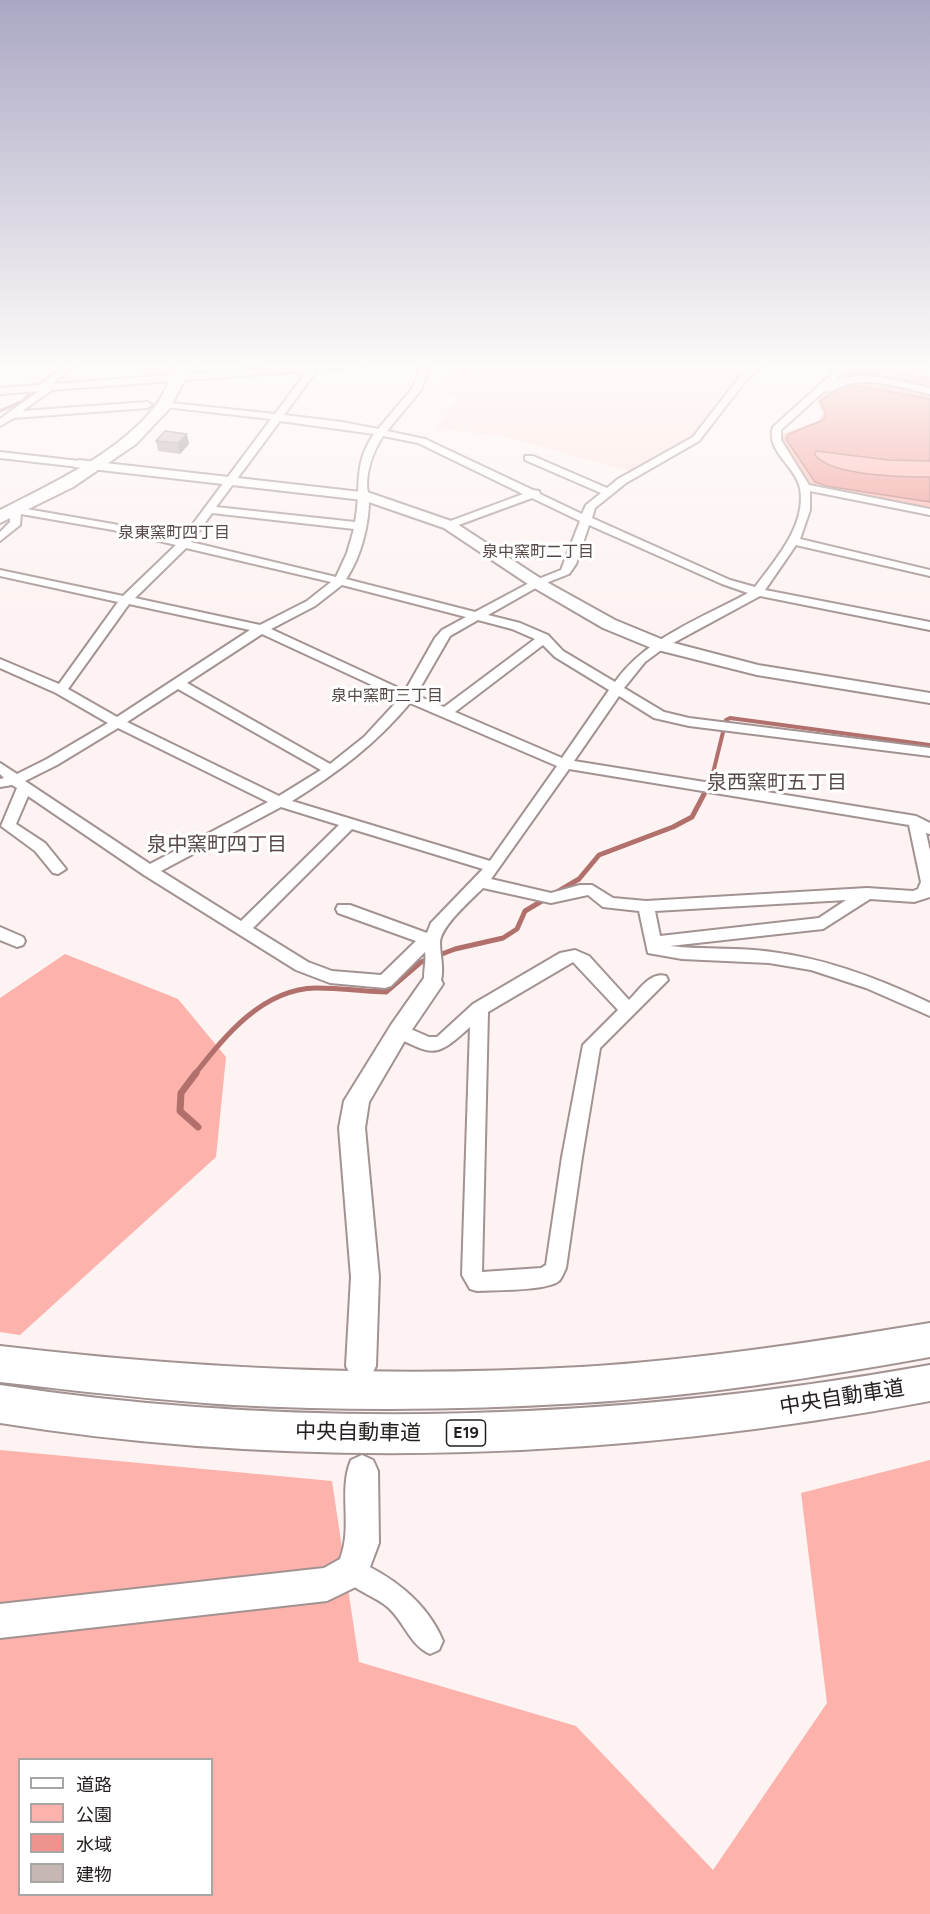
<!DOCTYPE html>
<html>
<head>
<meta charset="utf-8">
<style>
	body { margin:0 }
	#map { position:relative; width:930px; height:1914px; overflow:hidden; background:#fdf3f2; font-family:Figtree,"Noto Sans JP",sans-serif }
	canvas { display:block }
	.legend { position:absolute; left:18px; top:1758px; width:195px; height:138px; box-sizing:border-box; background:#fff; border:2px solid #a8a6a5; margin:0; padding:8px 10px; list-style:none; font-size:18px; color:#25201f }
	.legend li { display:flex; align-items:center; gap:12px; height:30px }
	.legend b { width:30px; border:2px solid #a8a6a5 }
</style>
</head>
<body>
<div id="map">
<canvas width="930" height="1914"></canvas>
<ul class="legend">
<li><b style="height:8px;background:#fff"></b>道路</li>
<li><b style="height:16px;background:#fdb2ac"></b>公園</li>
<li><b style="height:16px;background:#ee938d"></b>水域</li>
<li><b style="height:16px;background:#c6b7b5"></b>建物</li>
</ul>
</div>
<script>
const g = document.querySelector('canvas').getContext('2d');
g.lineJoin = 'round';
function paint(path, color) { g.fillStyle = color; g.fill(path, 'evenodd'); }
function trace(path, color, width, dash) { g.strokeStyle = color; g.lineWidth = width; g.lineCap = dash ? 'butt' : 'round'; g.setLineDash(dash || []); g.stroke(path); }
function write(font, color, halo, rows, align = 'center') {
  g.font = font + ' Figtree,"Noto Sans JP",sans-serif'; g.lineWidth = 6; g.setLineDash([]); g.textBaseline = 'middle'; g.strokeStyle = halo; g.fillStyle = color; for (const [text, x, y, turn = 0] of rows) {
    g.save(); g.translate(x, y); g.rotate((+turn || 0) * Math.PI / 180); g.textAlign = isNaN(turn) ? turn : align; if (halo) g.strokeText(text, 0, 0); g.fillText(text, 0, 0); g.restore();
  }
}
const built = new Path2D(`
	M477,364H730L741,370L692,437L629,471L501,436L436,428L457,398L441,396L451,373L479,375L483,372Z`);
const green = new Path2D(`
	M855,364H894L892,371L930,376V511L825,489L810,484L782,443L781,435L818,421L823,414L816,398Z
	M65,954L178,999L226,1057L216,1157L20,1335L0,1332V998Z
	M0,1450L332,1481L359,1662L576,1726L713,1870L827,1703L801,1493L930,1460V1914H0ZM20,1760H212V1894H20Z`);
const water = new Path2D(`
	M844,386H861L930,399V461L888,460L816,451L815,455C832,476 903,477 930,477V502L826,486L815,482L786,439L789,434L823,420L826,413L820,401Z`);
const streamFar3 = new Path2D(`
	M0,411L23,401L34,388L68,364`);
const streamFar2 = new Path2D(`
	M711,781L726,720L730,718L930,745`);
const streamFar1 = new Path2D(`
	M195,1074C225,1036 262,989 316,988C339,988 363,991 386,992L421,962L455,949L503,938L517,929L525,911L579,879L599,855L673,827L692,817L712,779`);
const stream = new Path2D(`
	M196,1073L181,1093L180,1111L198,1127`);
const street = new Path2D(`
	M67,364H85L71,368L52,384L313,364H368L364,367L317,370L284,415L342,422L378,429L412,389L423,364H431L421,390L387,431L425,439L533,490L539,491L540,494L582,514L586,505L601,493L525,460V456H533L607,488L618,479L693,437L741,375L757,364H766L747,379L699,441L626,483L595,508L592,518L730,580L755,587C775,560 807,525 800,488C796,467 765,450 773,427L843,364H852L833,382C860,368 902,382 930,388V394C900,387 858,372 831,392L824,391L781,430V440L809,485L930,509V515L810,491V510L800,539L930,570V576L796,545L765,590L930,622V630L760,596L664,648L645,662L624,688L664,712L689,718L930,748V756L689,726L654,718L619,696L574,761L916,816L930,823V834L926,833L930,851V897L914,902L870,899L823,929L670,946C704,950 739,947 772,952C828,959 880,979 930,1003V1016L866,988L811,970L769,963L682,959L648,953L639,911L603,907L588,895L551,903L483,888C471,900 441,926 440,942C440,958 446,973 438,988L432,990L426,988C421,979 427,963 425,952L391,986L385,988L330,983L296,970L144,875L28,796L16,824L45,843L66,869L58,874L53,873L35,851L1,826L17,788L12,785L0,787V779L4,778L0,774V763L17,774L47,759L108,723L56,693L0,668V659L59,684L118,602L0,576V570L123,596L176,545L113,530L21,514L20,525L0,541V532L10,522V510L15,507L113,524L181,540L271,419L165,407L160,404L162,402L275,414L307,371L52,390L22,411L147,402L152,405L147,408L14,418L0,426V419L39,391L0,394V388L40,385ZM280,421L374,434C352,465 362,489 355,522L216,507ZM383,436L418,443L523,494L445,523V527H453L532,498L580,521L561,570L533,581L475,612L346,579C361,557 369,525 369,499C369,494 367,490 367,485C367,468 374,450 383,436ZM212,513L354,529L347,553L336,577L191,542ZM589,525L722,584L748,593C702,618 646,638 615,682L563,651L548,635L520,623L488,615L541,585L569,574L576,564ZM186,548L331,582L307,601L260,625L135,598ZM342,585L466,617L442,630L435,638L405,691L271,629L315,606ZM129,604L250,630L117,717L68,689ZM478,620L512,629L535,639L444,707L416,695L450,636ZM262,634L400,698L364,737L330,764L187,683ZM543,645L555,657L609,690L562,758L455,712ZM178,689L321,770L279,796L127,722ZM410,703L557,766L490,861L292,801C337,773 376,744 410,703ZM118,728L268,802L150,864L25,781L57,765ZM569,769L909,825L921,882L918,889L913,891L867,888L646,901L613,898L592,885H580L551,893L491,879ZM281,807L339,825L241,921L161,871ZM352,829L483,869L431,923L427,933L350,905H338L336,909L338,913L416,941L381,975L332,971L308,962L253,928ZM846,900L819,918L660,936L655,911Z
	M0,452L79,461L84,464L79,467L0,458Z
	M0,927L23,937L25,941L23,945L17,947L0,940Z
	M575,950L589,956L629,1000C639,990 651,971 666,976L668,980L600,1048L582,1157L566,1268C564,1272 562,1278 559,1281C547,1291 494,1290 477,1291L470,1289L462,1275L470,1027C435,1059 434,1055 393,1036L390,1031L393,1026L399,1024L429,1037H437L473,1004L560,953ZM573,962L618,1010L583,1045L562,1157L546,1265L541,1268L482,1272L488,1012Z
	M352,1559C390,1574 427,1602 443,1641L439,1650L430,1654C409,1645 403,1618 385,1605C371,1594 347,1588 340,1571L343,1562Z`);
const secondary = new Path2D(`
	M79,460L370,493L454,522L543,580L615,620L666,641L758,665L930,693V703L757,675L654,649L603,628L531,586L444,528L363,500L74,467L72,464Z
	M432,976L440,978L443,984L407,1037L369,1102L365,1128L379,1277L376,1366L371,1376L361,1380L351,1376L346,1366L351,1277L339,1128L344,1101L391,1025L424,978Z
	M362,1455L373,1460L378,1471L379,1543L364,1583L327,1601L0,1638V1604L324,1568L340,1559C353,1526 338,1491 351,1460Z`);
const highway = new Path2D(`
	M178,364H193L170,408L136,444L73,487L0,523V510C53,483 124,451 159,401C166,389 172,376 178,364Z
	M930,1323V1357C814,1378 698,1396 581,1403C465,1410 349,1411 234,1405C155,1400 78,1391 0,1382V1346C196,1369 383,1378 581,1367C698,1360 814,1342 930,1323Z
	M930,1365V1401C624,1459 308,1472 0,1423V1385C308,1432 624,1420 930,1365Z`);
const wall = new Path2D(`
	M156,441L189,444L180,454L158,451Z`);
const shadedWall = new Path2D(`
	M187,434L189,444L180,454L178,443Z`);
const building = new Path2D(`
	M165,431L187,434L178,443L156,441Z`);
const farNeighbourhoodnames = [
	["泉東窯町四丁目",174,533],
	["泉中窯町二丁目",538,552],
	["泉中窯町三丁目",387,696]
];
const shields = [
	[466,1433,39]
];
const shieldNames = [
	["E19",466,1433]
];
const neighbourhoodNames = [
	["泉西窯町五丁目",777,783],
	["泉中窯町四丁目",217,845]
];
const nearStreetnames = [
	["中央自動車道",842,1398,-9],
	["中央自動車道",358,1433,1]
];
paint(built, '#fce3e1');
paint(green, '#fdb2ac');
paint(water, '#ee938d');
trace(water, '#b2706c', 1.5);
trace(streamFar3, '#b2706c', 3);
trace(streamFar2, '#b2706c', 4);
trace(streamFar1, '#b2706c', 5);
trace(stream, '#b2706c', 7);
trace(street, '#a29392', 4);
trace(secondary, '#a29392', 4);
trace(highway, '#a29392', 4);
paint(street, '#fff');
paint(secondary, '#fff');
paint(highway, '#fff');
paint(wall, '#aa9d9c');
paint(shadedWall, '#8b807f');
paint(building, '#c6b7b5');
trace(building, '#8b807f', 1.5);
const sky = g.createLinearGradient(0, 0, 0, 632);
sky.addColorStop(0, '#aaa7c4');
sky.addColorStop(0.58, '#fefaf9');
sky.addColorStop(1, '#fefaf900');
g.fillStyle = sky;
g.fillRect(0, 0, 930, 632);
write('16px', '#564948', '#fff', farNeighbourhoodnames);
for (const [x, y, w] of shields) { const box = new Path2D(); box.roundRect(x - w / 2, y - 13, w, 26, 4.5); g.fillStyle = '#fff'; g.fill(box); trace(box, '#25201f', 1.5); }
write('bold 16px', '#25201f', null, shieldNames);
write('20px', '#564948', '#fff', neighbourhoodNames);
write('21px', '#25201f', '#fff', nearStreetnames);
</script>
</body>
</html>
